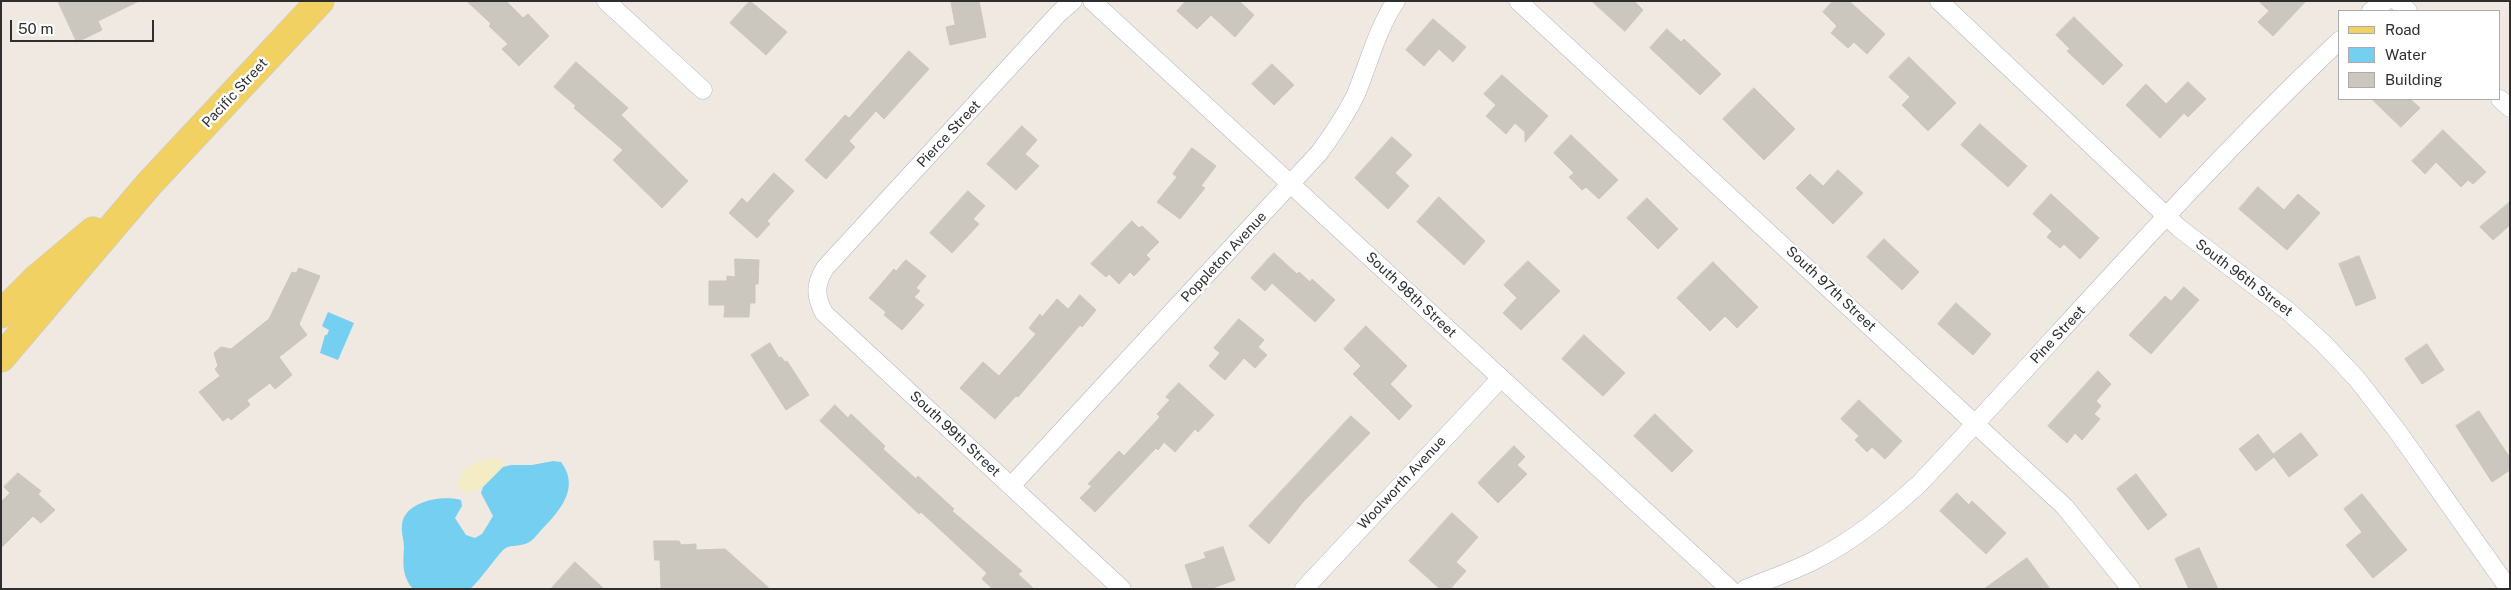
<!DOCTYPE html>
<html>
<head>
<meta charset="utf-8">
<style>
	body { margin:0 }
	#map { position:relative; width:2511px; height:590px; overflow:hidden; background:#efe9e1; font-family:"Public Sans",sans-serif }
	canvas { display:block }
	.frame { position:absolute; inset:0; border:2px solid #2e2e2e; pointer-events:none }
	.legend { position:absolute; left:2338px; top:10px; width:162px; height:90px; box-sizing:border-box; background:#fff; border:1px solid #ababab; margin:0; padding:6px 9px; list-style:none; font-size:15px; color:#2e2e2e }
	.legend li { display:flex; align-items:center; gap:10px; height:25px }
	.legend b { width:25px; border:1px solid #ababab }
	.scale { position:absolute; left:10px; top:20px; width:144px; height:22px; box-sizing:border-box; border:2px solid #2e2e2e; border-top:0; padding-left:6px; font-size:15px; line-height:18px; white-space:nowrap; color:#2e2e2e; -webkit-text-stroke:4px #fff; paint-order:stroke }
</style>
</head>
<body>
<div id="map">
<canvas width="2511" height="590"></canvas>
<div class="frame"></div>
<ul class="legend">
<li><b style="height:6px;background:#f2d163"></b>Road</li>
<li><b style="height:14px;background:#75cff0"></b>Water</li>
<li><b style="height:14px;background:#cbc7bf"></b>Building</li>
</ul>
<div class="scale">50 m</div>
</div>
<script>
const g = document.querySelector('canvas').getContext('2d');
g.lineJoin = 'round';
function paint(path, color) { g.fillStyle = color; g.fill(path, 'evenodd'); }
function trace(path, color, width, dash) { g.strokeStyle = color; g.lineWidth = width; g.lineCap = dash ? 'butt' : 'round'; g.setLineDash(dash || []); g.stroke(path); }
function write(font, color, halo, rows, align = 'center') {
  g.font = font + ' "Public Sans",sans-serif'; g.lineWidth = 5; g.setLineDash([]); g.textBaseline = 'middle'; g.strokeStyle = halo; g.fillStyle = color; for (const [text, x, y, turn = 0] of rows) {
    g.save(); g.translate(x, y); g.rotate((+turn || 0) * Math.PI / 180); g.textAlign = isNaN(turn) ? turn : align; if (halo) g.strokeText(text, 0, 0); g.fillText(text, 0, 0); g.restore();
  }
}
const sand = new Path2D(`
	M497,458L502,461L503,467C491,480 481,493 462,492L458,486C461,466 479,459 497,458Z`);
const water = new Path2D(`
	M328,312L354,323L338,360L320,353L325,335H327L329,330L322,326Z
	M553,461L561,462C580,487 561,510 542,529C537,535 532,542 525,544C517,547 509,544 503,550C491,563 483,577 470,589H413C402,576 403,564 404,548C404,540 401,532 402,525C404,501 443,495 461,500L462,506L455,518L466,535L475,538L482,534L493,516L481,493L483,487L503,467L511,465H532Z`);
const building = new Path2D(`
	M58,1H139L98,21L102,30L77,42Z
	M467,1H506L523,18L528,14L549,36L519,66L502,49L508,44L489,26L491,24Z
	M750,1L787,32L766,55L730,23Z
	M951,1H979L986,37L950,45L946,27L955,25Z
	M1186,1H1239L1254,15L1235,37L1211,15L1197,29L1177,11Z
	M1592,1H1634L1643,10L1625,31Z
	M1833,1H1849L1885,34L1867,54L1854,42L1848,48L1831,33L1837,26L1823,12Z
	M2259,1H2306L2273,36L2258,22L2269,11Z
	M2074,17L2123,65L2103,85L2067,51L2070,49L2056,35Z
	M1433,19L1466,47L1453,62L1439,49L1424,66L1406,50Z
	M1667,29L1681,42L1684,39L1721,74L1700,95L1650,48Z
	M909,51L929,69L884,119L876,111L849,141L855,147L826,179L805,160L845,115L849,118Z
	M1909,57L1956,103L1928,131L1902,105L1910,97L1889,77Z
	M576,62L628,108L621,115L688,181L662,208L613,160L623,150L574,108L576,106L554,87Z
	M1272,64L1294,85L1274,105L1252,84Z
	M1502,75L1548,116L1525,142V132L1515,123L1506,134L1486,116L1496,105L1484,94Z
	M2188,82L2206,99L2188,117L2184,113L2160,138L2126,105L2146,84L2166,104Z
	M1754,88L1795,129L1764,160L1723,119Z
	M2372,99H2410L2420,108L2401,127Z
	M1980,124L2027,166L2008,187L1961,145Z
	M1022,126L1037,140L1025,154L1039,166L1016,190L987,164Z
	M2443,130L2486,172L2473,184L2468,180L2461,187L2436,162L2425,174L2412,161Z
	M1571,135L1618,180L1599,199L1586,187L1582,190L1569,177L1574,173L1554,153Z
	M1392,137L1412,155L1395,173L1409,186L1388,209L1355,178Z
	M1192,148L1216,166L1201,186L1205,188L1180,219L1157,202L1177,177L1173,174Z
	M1838,170L1863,193L1833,224L1796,188L1810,174L1823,186Z
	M774,173L794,191L767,221L770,224L757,238L729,213L742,198L747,203Z
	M2258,187L2284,210L2298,194L2320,213L2287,250L2239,209Z
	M968,191L985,206L973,219L979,224L952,253L930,233Z
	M2051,194L2099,238L2080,259L2064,244L2060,248L2047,237L2052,231L2033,214Z
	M1439,197L1485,241L1464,265L1417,222Z
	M1647,198L1678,229L1658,249L1627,218Z
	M2510,202V225L2493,240L2480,227Z
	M1132,221L1139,228L1142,226L1159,242L1146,255L1150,259L1134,276L1130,272L1119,284L1109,274L1106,277L1091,264Z
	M1884,239L1919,272L1902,290L1867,257Z
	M1274,253L1297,274L1299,272L1310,282L1312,279L1335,300L1315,322L1272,283L1265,291L1251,278Z
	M2359,256L2376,298L2356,306L2339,264Z
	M735,259L759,260L758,284H755V303H750L749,317H724L725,305H709V281H727V276L735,277Z
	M906,260L926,276L916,288L920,291L914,297L924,305L902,330L884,315L886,312L869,298L894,269L896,271Z
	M1528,261L1560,291L1521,330L1503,313L1517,298L1504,285Z
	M1713,262L1758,307L1737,328L1725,316L1710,331L1677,298Z
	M299,268L320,276L299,324L307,335L279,357L292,375L275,389L270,383L247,400L250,405L231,420L228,417L223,421L199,392L220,376L215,369L218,366L214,353L221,347L231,349L269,319L292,272L296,273Z
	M2184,287L2199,300L2151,354L2129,335L2165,296L2171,301Z
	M1080,295L1096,310L1082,327L1080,325L1018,397L1016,396L995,419L960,388L983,362L999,376L1036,334L1029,328L1040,314L1042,317L1057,299L1068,309Z
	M1956,303L1991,334L1973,355L1938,324Z
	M1239,319L1264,340L1258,347L1267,355L1255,368L1244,358L1225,380L1209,366L1220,353L1214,348Z
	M1366,326L1407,366L1390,384L1412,406L1399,420L1353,374L1361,366L1344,349Z
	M1584,335L1625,373L1603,396L1562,359Z
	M770,343L779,358L781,357L785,362L787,361L809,395L786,410L751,355Z
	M2427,344L2444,370L2422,384L2405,359Z
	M2098,371L2111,384L2096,401L2101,406L2094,414L2100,419L2082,440L2075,433L2067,443L2048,426Z
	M1179,383L1214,415L1198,432L1195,429L1175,452L1164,442L1158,450L1156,448L1095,512L1080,498L1092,486L1088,484L1119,451L1124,456L1160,417L1157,414L1170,400L1166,397Z
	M1859,400L1902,441L1885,459L1872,447L1867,452L1855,440L1859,436L1841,419Z
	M835,405L848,418L851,414L885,446L883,449L916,479L918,476L954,509L952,511L1022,571L1018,574L1034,589H993L982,579L987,573L921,512L919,514L820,421Z
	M2479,411L2510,458V470L2492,482L2456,426Z
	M1655,414L1693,451L1672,472L1634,436Z
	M1351,416L1370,433L1303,502L1269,544L1249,526Z
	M2301,433L2318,455L2289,477L2274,457L2256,471L2239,449L2258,434L2273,454Z
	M1514,446L1525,457L1517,465L1527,474L1498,503L1478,483Z
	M18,473L41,491L38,494L55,510L41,523L33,516L1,548V502L10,493L4,487Z
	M2136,474L2167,515L2148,530L2117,489Z
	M1957,493L1969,505L1972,501L2006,533L1986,554L1940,511Z
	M2362,494L2407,550L2373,578L2346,545L2362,532L2344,509Z
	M1452,513L1478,537L1456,562L1466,571L1450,589H1440L1409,561Z
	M654,541H679L681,545L696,544V550L725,549L770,589H661L660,560H655Z
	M1223,547L1235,580L1210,589H1193L1185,565L1206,558L1204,553Z
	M2199,548L2218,589H2189L2175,559Z
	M2027,558L2050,589H1984L2013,568Z
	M575,562L604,589H551Z`);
const minor = new Path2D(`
	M606,1L703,90
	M1073,1L1059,13L825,268C815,284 815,296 824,313L1122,589
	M1092,1L1730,589
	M1518,1L2065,507L2131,589
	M1939,1L2179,228L2288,311L2323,343L2357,379L2398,432L2509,589
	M2397,1L2408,11
	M2371,11L2386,1
	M2500,99L2510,108
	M1011,486L1319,153C1333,134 1346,115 1356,94C1369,63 1377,29 1396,1
	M1304,589L1501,378
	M1745,589C1767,580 1791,572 1813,561C1853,541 1886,514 1919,484C2059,336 2192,180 2340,40`);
const primary = new Path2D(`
	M1,314L37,278L93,231
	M1,358L149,184L320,1`);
const streetNames = [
	["Pacific Street",235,93,-47],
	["Pierce Street",949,134,-47],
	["Poppleton Avenue",1224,257,-47],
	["South 96th Street",2244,278,37],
	["South 97th Street",1831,289,43],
	["South 98th Street",1411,295,43],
	["Pine Street",2058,335,-47],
	["South 99th Street",955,434,43],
	["Woolworth Avenue",1402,483,-47]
];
paint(sand, '#f3ecc5');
paint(water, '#75cff0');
paint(building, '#cbc7bf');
trace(building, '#cbc5ba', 1);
trace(minor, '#b4b7c1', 19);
trace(primary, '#c9c9c9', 29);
trace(minor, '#fff', 18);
trace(primary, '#f2d163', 28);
write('14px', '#2e2e2e', '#fff', streetNames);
</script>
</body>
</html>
